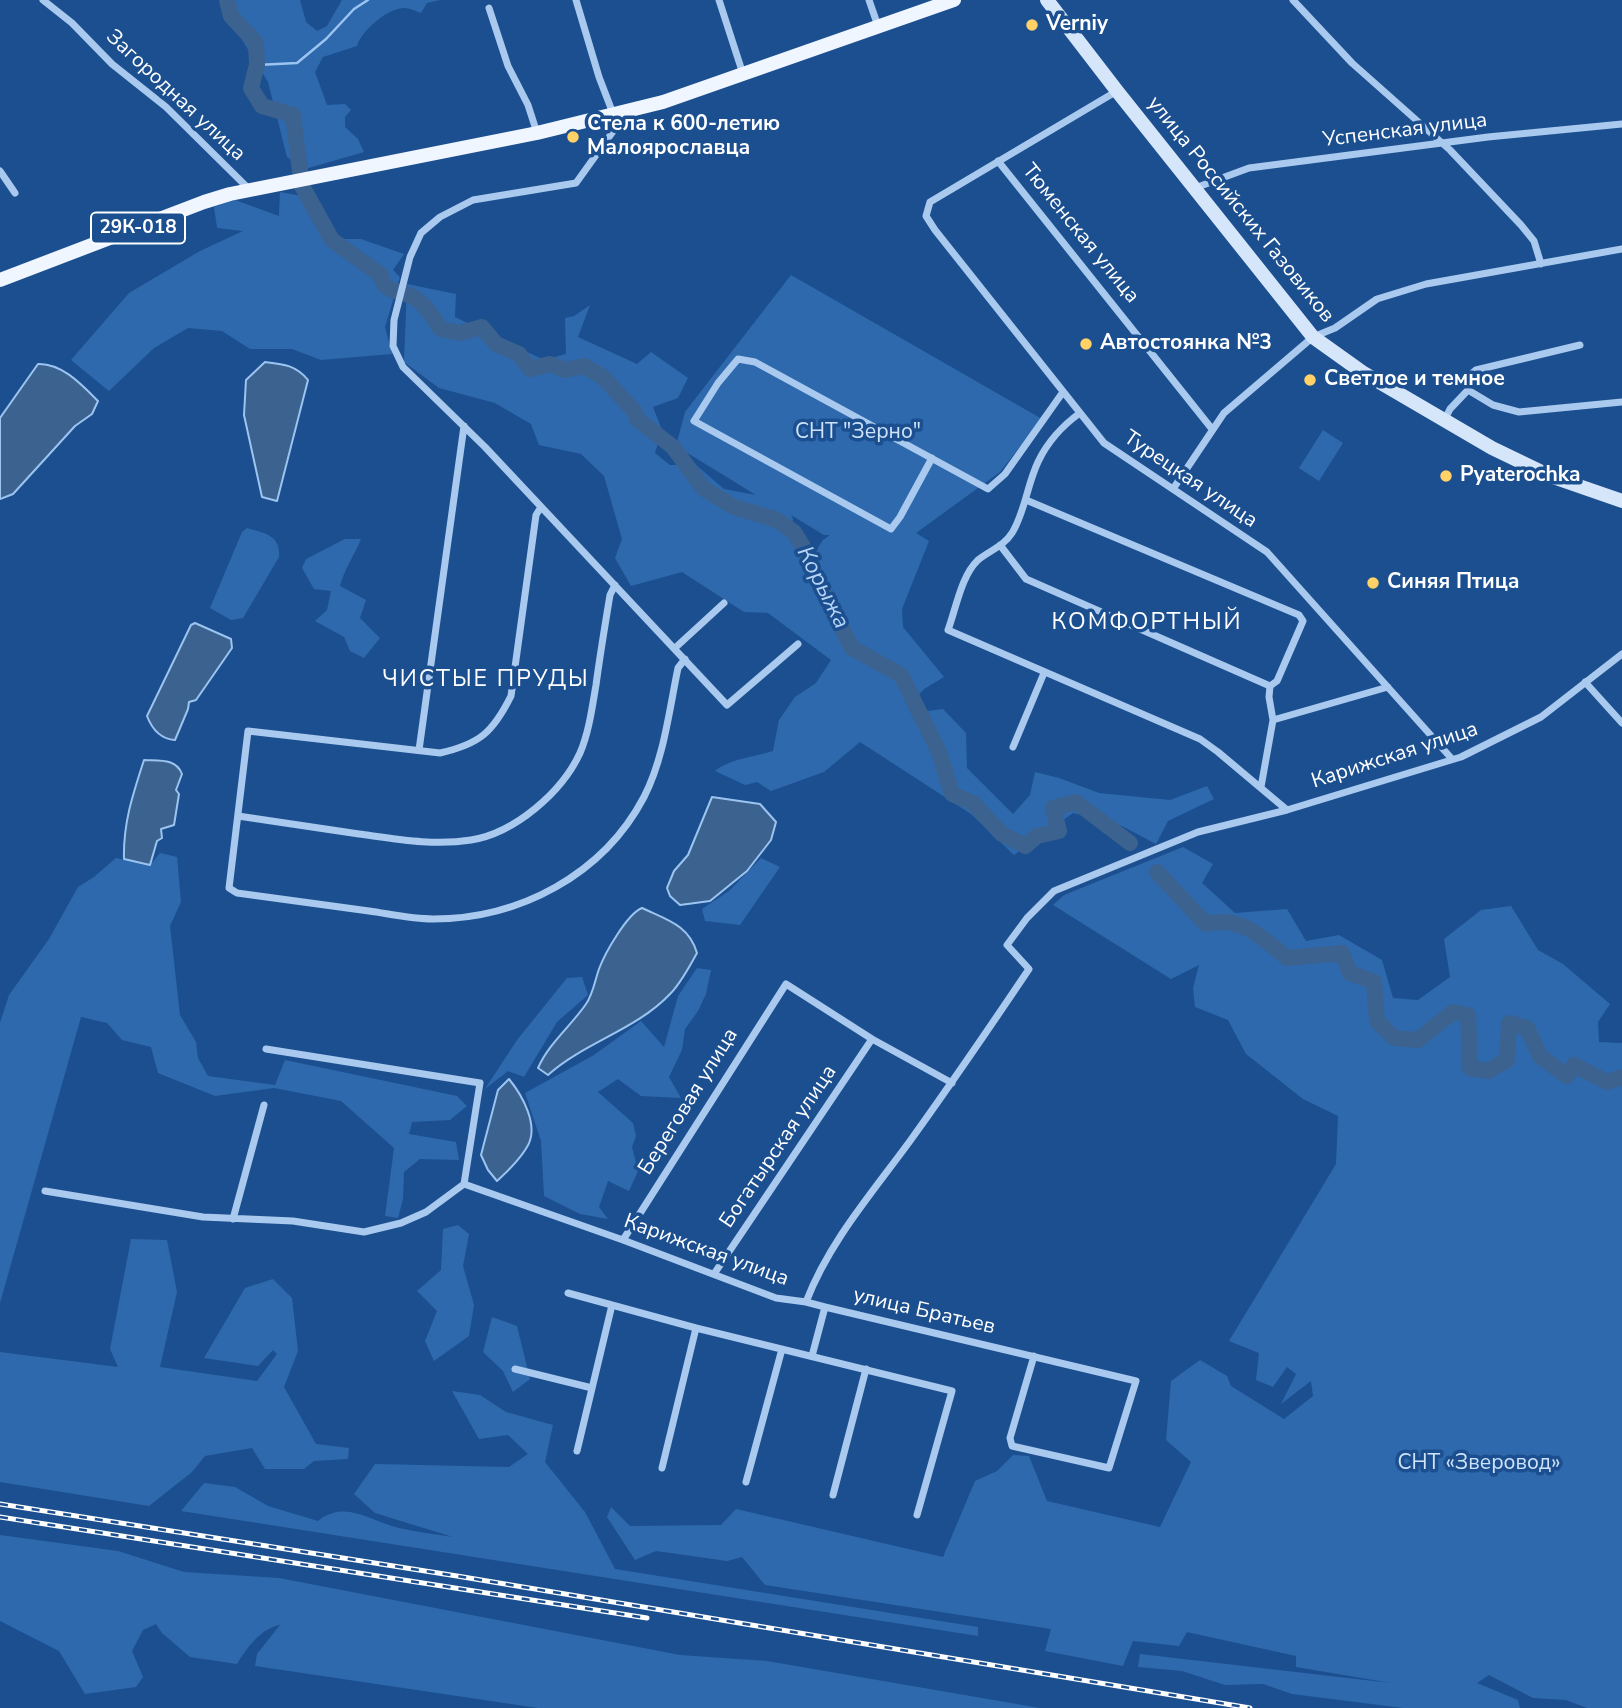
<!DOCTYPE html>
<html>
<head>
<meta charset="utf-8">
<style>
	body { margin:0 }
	canvas { display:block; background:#1b4f8f }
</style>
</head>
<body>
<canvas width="1622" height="1708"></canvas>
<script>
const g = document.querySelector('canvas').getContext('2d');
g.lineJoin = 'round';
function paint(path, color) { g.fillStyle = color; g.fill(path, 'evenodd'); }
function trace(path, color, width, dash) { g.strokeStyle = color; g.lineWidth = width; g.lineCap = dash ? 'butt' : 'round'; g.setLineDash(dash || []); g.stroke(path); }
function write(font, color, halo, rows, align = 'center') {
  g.font = font + ' "Nunito Sans",sans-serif'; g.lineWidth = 7; g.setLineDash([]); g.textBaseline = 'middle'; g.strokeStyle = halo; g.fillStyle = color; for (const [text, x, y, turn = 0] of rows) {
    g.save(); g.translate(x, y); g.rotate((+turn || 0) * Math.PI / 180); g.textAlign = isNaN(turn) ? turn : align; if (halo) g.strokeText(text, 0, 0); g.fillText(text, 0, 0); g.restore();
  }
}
const green = new Path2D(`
	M225,0H300L306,22L317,31L327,26L342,0H440L427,3L421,13C416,11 409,8 404,8C388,8 361,31 357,46L323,57L315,72L327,105L345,104L351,110L345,117V127L358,139L364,152L305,169L287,157L268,82L233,25Z
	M280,192L307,197L338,239H361L404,254L393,270L400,277L385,327L392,354L321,360L292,349H250L222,331L188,328L154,348L109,391L71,360L129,293L200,251L243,231L217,228L214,207L235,200L279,216Z
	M791,275L1042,419L1000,472L916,533L929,541L902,609L903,627L944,677L924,689L908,706L911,713L943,709L966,733L967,768L1013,814L1030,795L1035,772L1059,778L1099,793L1170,800L1207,786L1214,799L1168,821L1156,844L1122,826L1073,813L1014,855L971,814L860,742L824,772L771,791L757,782L745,785L715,771C729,759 754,757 773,751L779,720L795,697L816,683L831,660L768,613L744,612L682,572L631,586L615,558L622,539L604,476L581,454L539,445L531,424L495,403L439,388L404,362L407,284L456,294L455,317L544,360L566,354L565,318L574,316L590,305L578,337L637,364L651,352L688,378L678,398L653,407L662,430L655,453L670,465H696L724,489L756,495L676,446L685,412ZM791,515L824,535H830L823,540L814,554L801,556L790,540L793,519Z
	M1323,430L1343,443L1319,481L1299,468Z
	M247,528C264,533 281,535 279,557L243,618L231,620L210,608L242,532Z
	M345,539H361C355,554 344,570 340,586L366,600L360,618L380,638L364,658L350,651L344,637L315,621L327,610L331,591L314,589L302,568L306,559Z
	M1183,847L1213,864L1202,883L1235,913L1287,909L1306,941L1339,935L1382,960L1393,998L1418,1000L1450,977L1444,939L1481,910L1511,906L1538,950L1563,964L1610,1004L1598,1022L1599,1042L1622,1043V1708H1587L1566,1700L1533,1698L1489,1675L1477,1683L1518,1700L1520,1708H1403L1292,1694L1263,1684L1225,1685L1182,1671L1138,1667L1140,1654L1391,1683L1296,1667V1656L1187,1632L1179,1646L1133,1641L1123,1666L1045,1651L1051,1629L765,1585L742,1557L727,1561L656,1551L635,1560L607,1517L611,1507L630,1526L721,1525L736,1509L943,1557L975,1481L997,1471L1013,1455L1029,1456L1047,1501L1160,1527L1191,1462L1166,1440L1171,1381L1200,1360L1227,1376L1231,1386L1284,1419L1313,1396L1311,1381L1281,1404L1296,1374L1287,1367L1273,1387L1256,1380L1259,1353L1229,1341L1336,1164L1338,1116L1303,1099L1246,1054L1228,1020L1195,1007L1193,988L1199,965L1171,979L1053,905L1064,895Z
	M160,853L177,857L181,902L170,926L180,1015L196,1042L198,1058L208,1076L275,1085L285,1060L457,1096L467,1106L450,1120L412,1122L409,1134L456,1142L459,1160L420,1159L404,1172L403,1199L398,1218L385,1216L394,1148L341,1101L274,1088L215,1096L158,1073L151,1047L122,1040L107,1023L81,1017L0,1303V1023L9,995L49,939L78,887L94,877L116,858L150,865Z
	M761,858L780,867L740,925L705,921L702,909L729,891Z
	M697,968L711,970L706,994L698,1011L685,1029L682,1050L669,1077L681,1098L641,1096L618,1079L598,1092L633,1123L636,1136L632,1147L638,1171L629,1191L608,1181L599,1207L608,1219L580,1214L544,1196L541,1141L525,1093L594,1055L641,1021L664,1047L678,996Z
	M582,977L588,995L557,1022L524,1077L508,1071L485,1089L517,1040L567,978Z
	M458,1225L469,1234L463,1266L474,1305L469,1336L434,1361L425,1341L437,1311L417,1291L441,1270L443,1229Z
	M131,1239L167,1240L177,1292L160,1367L257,1381L277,1354L273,1350L258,1366L204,1358L245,1288L273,1279L292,1298L298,1351L284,1387L316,1444L349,1448L348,1459L314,1461L304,1469H265L252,1448L205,1456L192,1472L149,1506L0,1482V1352L118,1367L110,1349Z
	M492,1317L517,1326L530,1379L513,1392L503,1371L483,1352Z
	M452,1391L480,1395L506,1412L553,1425L545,1462L585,1512L615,1569L978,1627V1636L181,1511L204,1483L235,1487L268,1506L318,1521C345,1499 370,1521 399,1528C417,1532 435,1534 453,1537L375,1513L354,1494L375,1464L509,1467L528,1454L508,1435L479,1439Z
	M0,1535L118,1551L184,1572L279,1578L680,1655L767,1661L1040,1708H538L255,1666L257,1654L280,1625C261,1628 246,1649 237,1664L190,1657L162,1633L156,1624L143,1630L132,1651L143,1677L136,1687L85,1694L59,1651L0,1621Z`);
const water = new Path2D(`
	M265,362C283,364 296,365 308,380L277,501L262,497L244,415L246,380Z
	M38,364C62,363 82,385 98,401L92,414L75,426L13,494L0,499V418Z
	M195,623L231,639L232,648L196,700L189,702L188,709L175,740C160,739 152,729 147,716L191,625Z
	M144,760C159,761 176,758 182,774L176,790L179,794L174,825L161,829L162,838L157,841L150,865L124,859C123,823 133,794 144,760Z
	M712,797L760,804L776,822L771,840L747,871L710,901L680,905L670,896L667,888L674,871L688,855Z
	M642,908C667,920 689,925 697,953C689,967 681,983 670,994C636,1030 585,1042 548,1075L538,1068C549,1043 571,1026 586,1004C593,994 595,980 599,969C605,953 627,914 642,908Z
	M509,1079C522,1095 540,1126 527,1147C520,1159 508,1171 497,1181L488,1170L481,1155L498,1090Z`);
const stream = new Path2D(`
	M257,65L297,63L326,39L354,9L368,0`);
const river = new Path2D(`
	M227,0L231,16L256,43L257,65L251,88L262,106L293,115L300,171
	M302,186L332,240L381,275C383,293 399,290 411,296C424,302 433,318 441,329L460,333L482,327L496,344L519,354L530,369L550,364L565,370L584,366L603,377L635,412L637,419L673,447L704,489L734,507L777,520L794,532L805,550L816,578L852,648L901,675L939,752L952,794L973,803L1002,834L1025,846L1037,836L1059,831L1053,808L1076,802L1130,843
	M1157,872L1206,924C1240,915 1263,938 1287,958L1342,953L1350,973L1374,982L1377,1021L1394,1038L1418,1040L1453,1012L1468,1015L1470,1068L1488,1071L1507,1060L1509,1023L1527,1028L1540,1056L1567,1076L1574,1065L1607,1082L1622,1077`);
const minor = new Path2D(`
	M43,0L72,23L112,64L166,107L250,190
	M576,0L599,77L614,116V130L576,183L473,200L440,217L421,233L410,257L394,320L393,346L403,367L485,447L727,705L798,644
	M719,0L743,74
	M869,0L878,26
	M1293,0L1352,63L1450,150L1521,225L1534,241L1541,264
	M489,8L508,66L528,105L537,133
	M1117,91L930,202L926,216L935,230L1104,443L1267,552L1452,759
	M998,161L1212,429
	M0,171L15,193
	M1195,188L1249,168L1488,137L1622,124
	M1468,390L1493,405L1519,412L1622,402
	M1468,390L1469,376L1476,370L1580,345
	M1080,413C1063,425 1047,443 1038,462C1027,485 1025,512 1012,533C1004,546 989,551 978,560C961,576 956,609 948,630L1200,739L1218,752L1287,810
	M1444,421L1450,409L1468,390
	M932,458L900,517L891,529L694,421L718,383L738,359L755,362L988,489L1005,474L1063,392
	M1173,489L1224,413L1313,337L1335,328L1377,299L1426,284L1622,249
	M1026,500L1299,615L1303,621L1277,681L1270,686L1269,697L1273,720L1261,787
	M541,507L536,515L511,696C493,732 480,744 440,753L248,731L229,888L237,893C281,899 325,905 369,911C390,914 412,919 433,919C519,919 603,875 644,797C664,758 669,711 678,668L685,659
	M1000,545L1026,579L1270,686
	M675,648L724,603
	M1585,682L1622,723
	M1273,720L1388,687
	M1013,747L1044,673
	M419,750L464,426
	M238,816C278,822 319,828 359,834C396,839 434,846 471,840C515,833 562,792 580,753C589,732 592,708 596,685C600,655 605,625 610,595L615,585
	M464,1184L623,1240L776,1298L806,1302C829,1242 872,1193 910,1141C951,1084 990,1027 1029,969L1007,945L1027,918L1054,891L1198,832L1287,810L1461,757L1541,717L1622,654
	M45,1191L203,1217L293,1221L364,1232L401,1223L426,1212L464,1184L480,1083L266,1049
	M233,1219L264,1105
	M623,1240L786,984L872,1039L952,1083
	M714,1274L872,1039
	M568,1293L696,1328L952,1391L917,1515
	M806,1302L825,1307L1136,1381L1109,1468L1012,1446L1010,1438L1034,1356
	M812,1356L825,1307
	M515,1369L592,1388
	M577,1451L612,1305
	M662,1468L696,1328
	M746,1482L782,1349
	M833,1495L866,1369`);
const secondary = new Path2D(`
	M1047,0L1117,91L1313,337L1362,372L1492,448L1550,476L1622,501`);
const primary = new Path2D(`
	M0,280L204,202L230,194L537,133L663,102L954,0`);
const rail = new Path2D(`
	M0,1504L457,1576L1250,1708
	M0,1517L647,1618`);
const markers = [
	[1032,25,7,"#ffd166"],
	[573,137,7,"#ffd166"],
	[1086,344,7,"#ffd166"],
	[1310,380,7,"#ffd166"],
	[1446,476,7,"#ffd166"],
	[1373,583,7,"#ffd166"]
];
const shields = [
	[138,228,94]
];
const shieldNames = [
	["29К-018",138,228]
];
const poiNames = [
	["Verniy",1046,25],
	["Стела к 600-летию",587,125],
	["Малоярославца",587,149],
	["Автостоянка №3",1100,344],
	["Светлое и темное",1324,380],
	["Pyaterochka",1460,476],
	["Синяя Птица",1387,583]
];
const streetNames = [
	["Загородная улица",175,96,43],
	["Успенская улица",1405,131,-7],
	["улица Российских Газовиков",1240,210,51],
	["Тюменская улица",1080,234,51],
	["Турецкая улица",1190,480,34],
	["Карижская улица",1395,756,-18],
	["Береговая улица",689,1102,-58],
	["Богатырская улица",779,1147,-56],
	["Карижская улица",706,1251,20],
	["улица Братьев",924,1312,13]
];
const parkNames = [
	["СНТ \"Зерно\"",858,433],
	["СНТ «Зверовод»",1479,1464]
];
const waterNames = [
	["Корыжа",822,588,63]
];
const neighbourhoodNames = [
	["КОМФОРТНЫЙ",1147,623],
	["ЧИСТЫЕ ПРУДЫ",486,680]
];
paint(green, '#2e69ad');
paint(water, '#3c6290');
trace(water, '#9cc4f0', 2);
trace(stream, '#9cc4f0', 2.5);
trace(river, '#3c6290', 16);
trace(minor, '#a9c9ee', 7);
trace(secondary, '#d6e6fa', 14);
trace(primary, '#f0f6ff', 14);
trace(rail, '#fff', 5);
trace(rail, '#1b4f8f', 2.5, [8]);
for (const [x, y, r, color] of markers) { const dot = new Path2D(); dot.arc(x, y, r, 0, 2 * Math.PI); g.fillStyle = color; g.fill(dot); trace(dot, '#1b4f8f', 2.5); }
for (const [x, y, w] of shields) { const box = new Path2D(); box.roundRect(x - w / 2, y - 15.5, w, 31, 5); g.fillStyle = '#1b4f8f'; g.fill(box); trace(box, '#fff', 2); }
write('bold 19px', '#fff', null, shieldNames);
write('bold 21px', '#fff', '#1b4f8f', poiNames, 'left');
write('21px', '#fff', '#1b4f8f', streetNames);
write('21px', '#cfe3fa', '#1b4f8f', parkNames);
write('italic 23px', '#b5d3f5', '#1b4f8f', waterNames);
g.letterSpacing = '2px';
write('23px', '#fff', '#1b4f8f', neighbourhoodNames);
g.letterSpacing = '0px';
</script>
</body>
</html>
